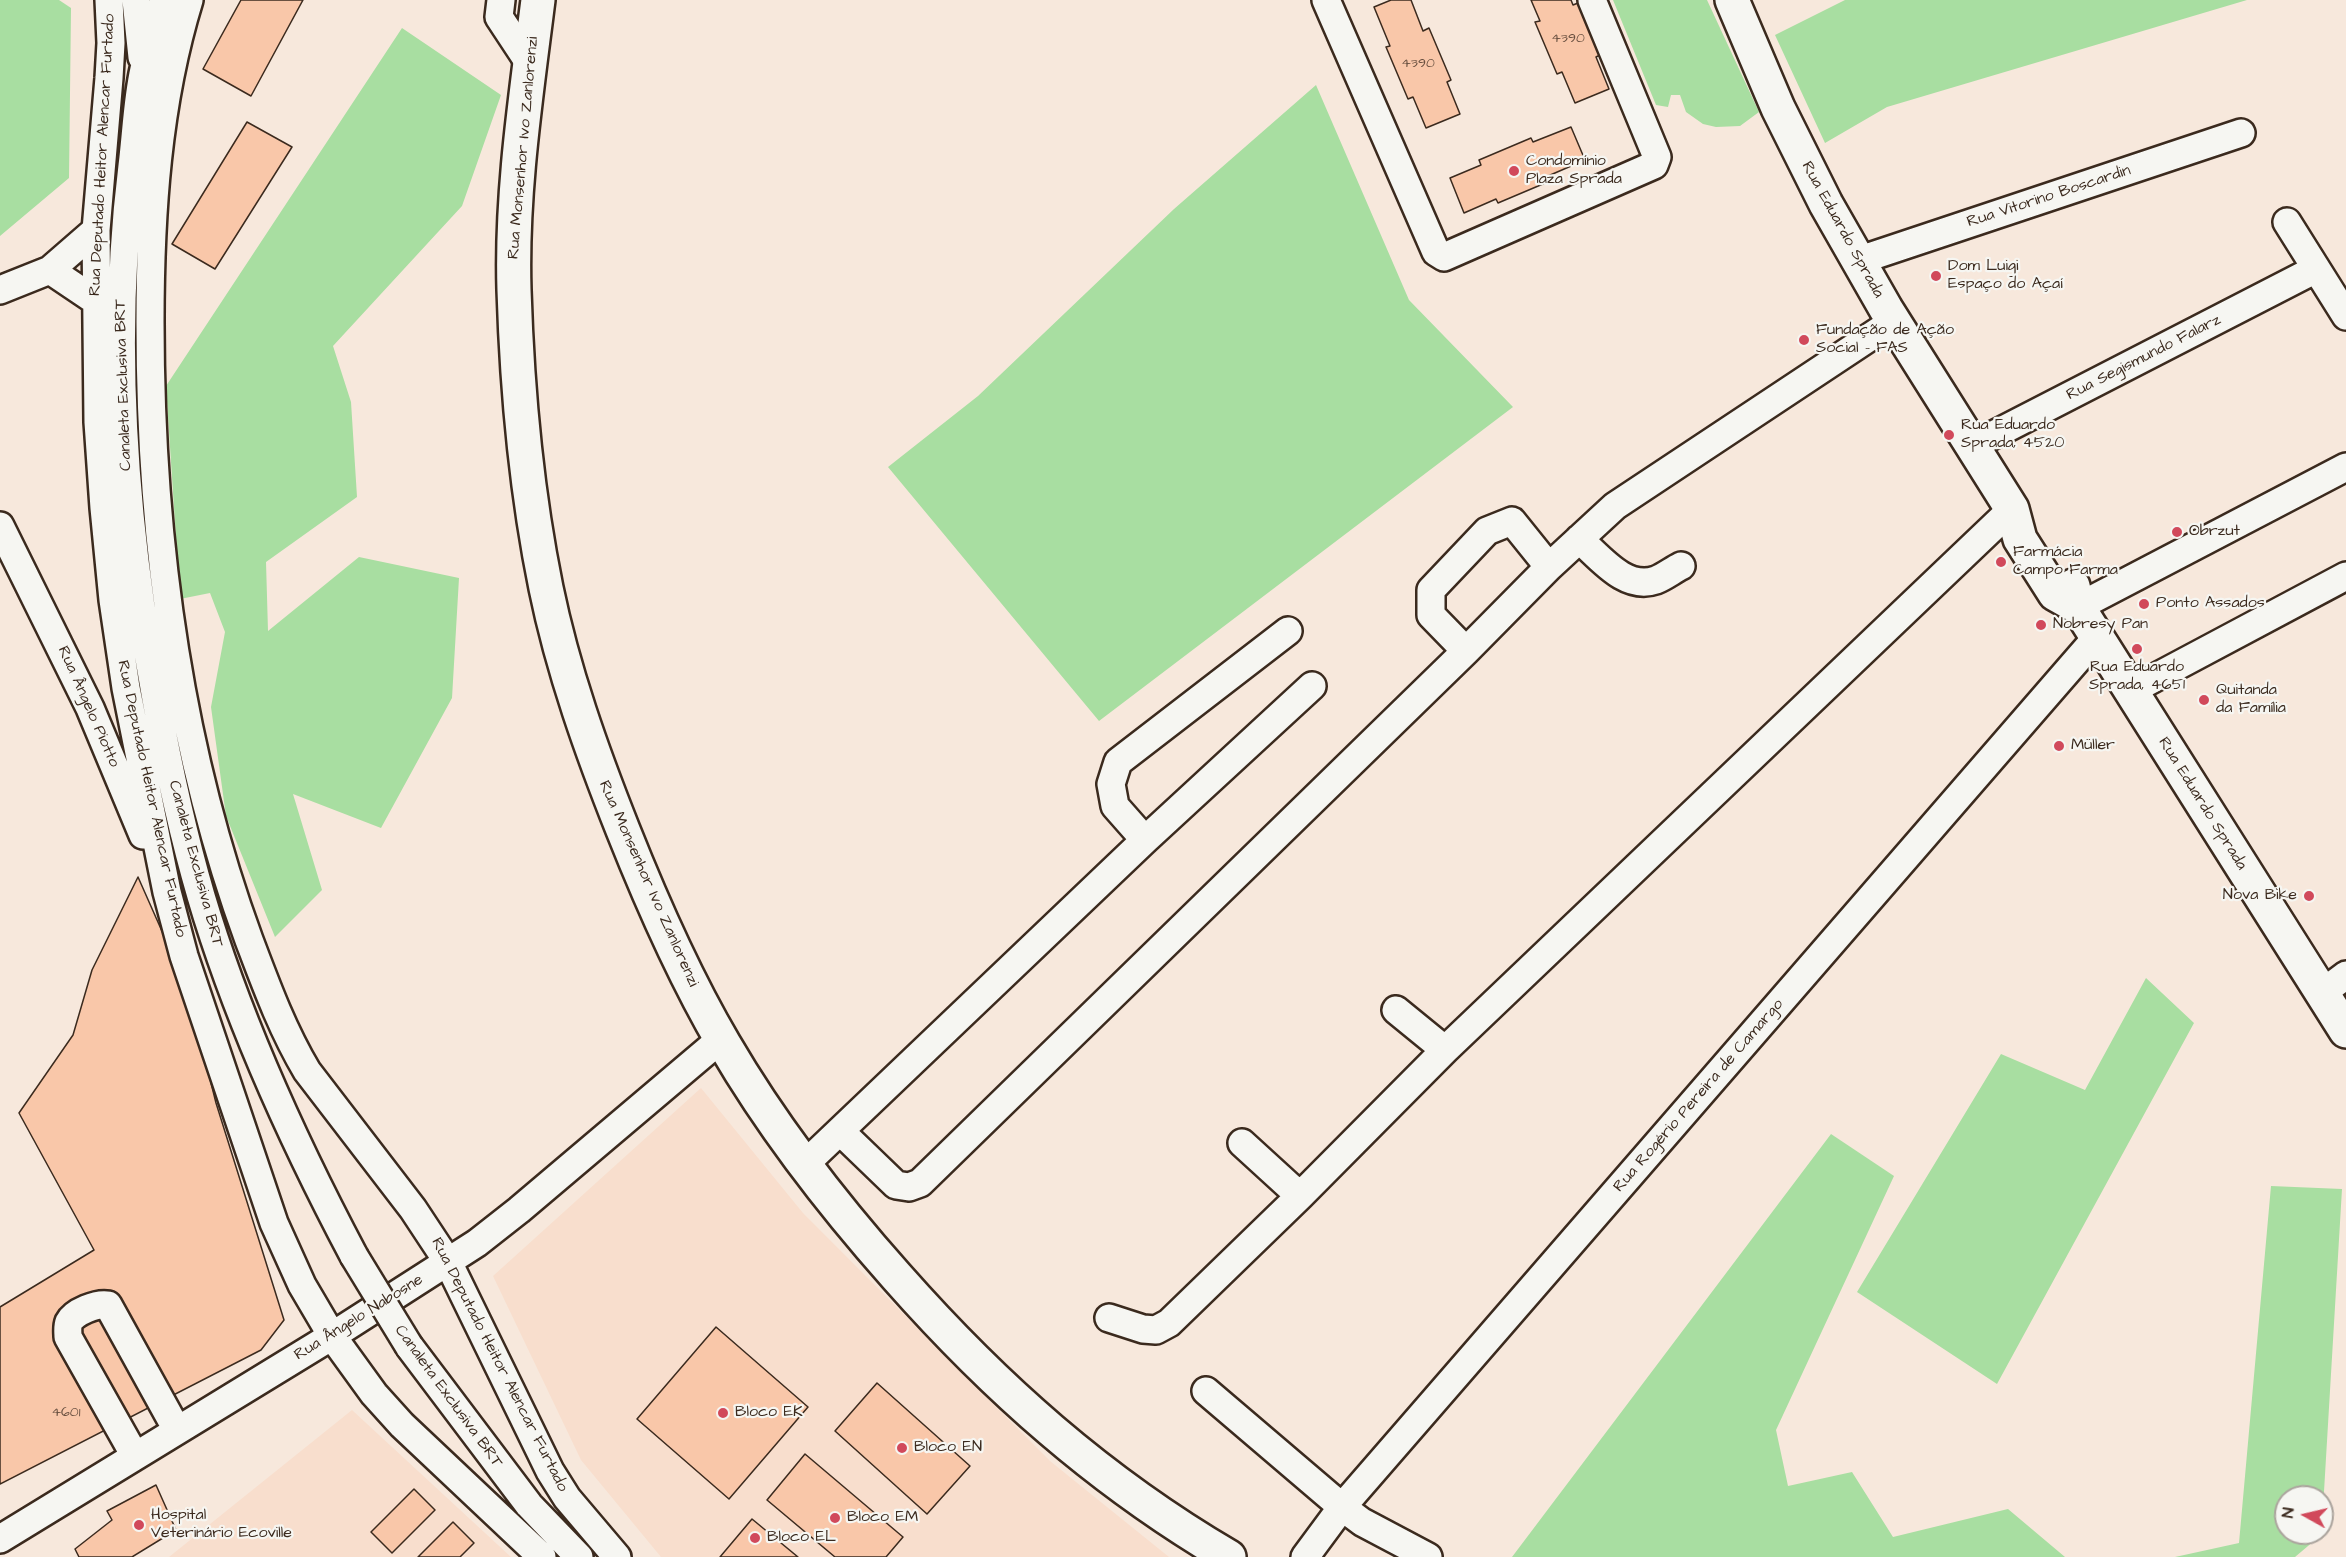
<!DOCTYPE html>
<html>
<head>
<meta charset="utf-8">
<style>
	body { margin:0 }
	#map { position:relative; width:2346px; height:1557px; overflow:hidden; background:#f7e8dc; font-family:"Architects Daughter",sans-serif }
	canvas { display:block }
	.north { position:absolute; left:2274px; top:1485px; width:60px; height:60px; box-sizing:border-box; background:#f6f6f2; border:2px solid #aba49d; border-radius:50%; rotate:278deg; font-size:16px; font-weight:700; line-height:24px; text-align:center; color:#3b2a1e }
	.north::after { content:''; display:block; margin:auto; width:21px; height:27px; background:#d1495b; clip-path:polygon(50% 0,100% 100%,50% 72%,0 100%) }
</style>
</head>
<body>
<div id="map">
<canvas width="2346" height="1557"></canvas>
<div class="north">N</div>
</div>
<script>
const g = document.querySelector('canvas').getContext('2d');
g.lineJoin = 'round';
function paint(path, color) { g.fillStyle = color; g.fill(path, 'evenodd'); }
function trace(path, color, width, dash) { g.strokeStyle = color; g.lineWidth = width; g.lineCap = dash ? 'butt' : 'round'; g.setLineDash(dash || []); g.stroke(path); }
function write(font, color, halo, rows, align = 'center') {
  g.font = font + ' "Architects Daughter",sans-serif'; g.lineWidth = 4.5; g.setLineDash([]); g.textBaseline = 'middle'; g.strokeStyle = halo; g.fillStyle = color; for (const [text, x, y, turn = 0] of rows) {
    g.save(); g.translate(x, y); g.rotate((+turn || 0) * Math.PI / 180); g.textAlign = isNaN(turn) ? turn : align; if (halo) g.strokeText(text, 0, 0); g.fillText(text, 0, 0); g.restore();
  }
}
const built = new Path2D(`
	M701,1088L803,1213L1050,1461L1169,1557H661L581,1460L493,1276Z
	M352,1410L511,1557H169Z`);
const green = new Path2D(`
	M0,0H59L71,8L69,178L0,236Z
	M1613,0H1707L1759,112L1740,126L1716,127L1703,124L1686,112L1680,95H1671L1668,107L1656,105Z
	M1845,0H2247L1887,107L1825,143L1775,35Z
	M402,28L501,95L462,206L333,346L351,402L357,497L266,562L268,631L359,557L459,578L452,698L381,828L293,794L322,890L275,937L226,816L211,707L225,632L210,593L180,599L166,386Z
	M1316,85L1409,300L1513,407L1099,721L888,467L978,396L1174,209Z
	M2146,978L2194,1023L1997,1384L1857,1292L2001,1054L2085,1090Z
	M1831,1134L1894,1176L1776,1430L1788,1486L1852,1472L1893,1537L2008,1509L2065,1557H1512Z
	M2271,1186L2342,1189L2322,1525V1497H2286V1533H2322L2321,1535L2295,1557H2175L2239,1543Z`);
const building = new Path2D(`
	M241,0H303L251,96L203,69Z
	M1391,0H1411L1423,31L1429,28L1451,80L1447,82L1460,114L1426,128L1413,97L1408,99L1386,47L1390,46L1374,7Z
	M1531,0H1571L1573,5L1578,3L1600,55L1596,57L1609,89L1575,103L1562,72L1557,74L1535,22L1540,21Z
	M247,122L292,147L215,269L172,244Z
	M1571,127L1585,160L1548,176L1550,181L1498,203L1496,199L1464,213L1450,178L1481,165L1479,160L1531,138L1533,142Z
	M138,877L188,990L216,1103L284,1320L261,1350L0,1484V1307L94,1250L19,1113L73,1035L92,970Z
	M716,1327L808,1407L729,1499L637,1419Z
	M877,1383L970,1466L927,1514L835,1431Z
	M805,1454L903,1537L886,1557H835L767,1500Z
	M156,1485L176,1530L132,1557H79L75,1549L112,1520L107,1511Z
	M414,1489L435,1510L392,1553L371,1532Z
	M752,1519L798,1557H720Z
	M453,1522L474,1543L460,1557H418Z`);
const minor = new Path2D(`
	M109,0L111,43L109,78L96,230L98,422L104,508L113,600L126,688L167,892L184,956L274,1223L302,1285L332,1336L374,1394L402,1425L542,1557
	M136,0L142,57
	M164,0C157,23 149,46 144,69C137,100 136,134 132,166C110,343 124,524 156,699C168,765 182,831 201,896C238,1021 293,1141 354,1256
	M189,0C157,104 150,214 150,322C150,530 177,744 249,940C266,985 282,1029 307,1071L413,1209L448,1262L550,1471L567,1498L617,1557
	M501,0L499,17L530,64
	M1326,0L1436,252L1444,257L1654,165L1657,157L1592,0
	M2287,222L2346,316
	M1857,261L2241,133
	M50,270L96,301
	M0,290L50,270L96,230
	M1972,446L2316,269
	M0,526L90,708L143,835
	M1579,539C1600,557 1625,591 1656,580C1664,577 1673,570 1681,566
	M2078,607L2346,467
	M1466,651L1431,615V590L1487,531L1512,521L1549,567
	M2130,691L2346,576
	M1145,840L1115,806L1111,784L1118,762L1288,631
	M2322,993L2346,975
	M1396,1010L1445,1050
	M840,1131L896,1185L909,1187L920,1183L1466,651L1549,567L1615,506L1894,321
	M1242,1143L1300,1196
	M803,1166L1145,840L1312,686
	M1109,1318L1143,1329L1156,1330L1169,1323L1300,1196L1445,1050L2012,509
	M409,1346L529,1505L579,1557
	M1206,1391L1342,1507L1362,1522L1428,1557
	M135,1456L68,1337C68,1332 67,1327 69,1322C74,1312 97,1303 108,1305L177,1430
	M0,1539L332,1336L477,1243L519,1210L721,1039
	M1305,1557L1342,1507L2097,637`);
const major = new Path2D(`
	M538,0C526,96 511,193 514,290C517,389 526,490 546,588C563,671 592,752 623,830C652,903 684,976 724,1044C773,1128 832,1204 897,1277C995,1388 1101,1482 1229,1557
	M1732,0L1778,108L1826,204L1886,309L2012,509L2020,539L2055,594L2078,607
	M2073,586L2078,607L2346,1031`);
const minorBridge = new Path2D(`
	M354,1256L409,1346`);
const markers = [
	[1514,171,6,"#d1495b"],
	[1936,276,6,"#d1495b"],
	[1804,340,6,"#d1495b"],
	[1949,435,6,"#d1495b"],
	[2177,532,6,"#d1495b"],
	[2001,562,6,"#d1495b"],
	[2144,604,6,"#d1495b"],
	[2041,625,6,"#d1495b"],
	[2137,649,6,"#d1495b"],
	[2204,700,6,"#d1495b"],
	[2059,746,6,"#d1495b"],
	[2309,896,6,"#d1495b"],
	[723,1413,6,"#d1495b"],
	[902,1448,6,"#d1495b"],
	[835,1518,6,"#d1495b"],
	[139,1525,6,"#d1495b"],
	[755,1538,6,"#d1495b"]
];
const numberNames = [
	["4390",1568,39],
	["4390",1418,64],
	["4601",66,1413]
];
const streetNames = [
	["Rua Monsenhor Ivo Zanlorenzi",524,148,-85],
	["Rua Deputado Heitor Alencar Furtado",103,155,-87],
	["Rua Vitorino Boscardin",2049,197,-18],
	["Rua Eduardo Sprada",1842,230,61],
	["Rua Segismundo Falarz",2144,358,-27],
	["Canaleta Exclusiva BRT",124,385,-92],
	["Rua Ângelo Piotto",88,707,66],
	["Rua Deputado Heitor Alencar Furtado",151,799,78],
	["Rua Eduardo Sprada",2202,804,58],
	["Canaleta Exclusiva BRT",195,864,75],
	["Rua Monsenhor Ivo Zanlorenzi",648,884,66],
	["Rua Rogério Pereira de Camargo",1699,1096,-49],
	["Rua Ângelo Nabosne",359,1318,-32],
	["Rua Deputado Heitor Alencar Furtado",499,1365,63],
	["Canaleta Exclusiva BRT",448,1397,54]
];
const poiNames = [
	["Condomínio",1526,162],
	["Plaza Sprada",1526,180],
	["Dom Luigi",1948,267],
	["Espaço do Açaí",1948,285],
	["Fundação de Ação",1816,331],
	["Social - FAS",1816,349],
	["Rua Eduardo",1961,426],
	["Sprada, 4520",1961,444],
	["Obrzut",2189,532],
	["Farmácia",2013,553],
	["Campo Farma",2013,571],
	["Ponto Assados",2156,604],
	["Nobresy Pan",2053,625],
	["Rua Eduardo",2137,668,"center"],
	["Sprada, 4651",2137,686,"center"],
	["Quitanda",2216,691],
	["da Família",2216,709],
	["Müller",2071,746],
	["Nova Bike",2297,896,"right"],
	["Bloco EK",735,1413],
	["Bloco EN",914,1448],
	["Hospital",151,1516],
	["Veterinário Ecoville",151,1534],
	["Bloco EM",847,1518],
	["Bloco EL",767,1538]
];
paint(built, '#f8decd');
paint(green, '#a8dea1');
paint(building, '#f9c7a9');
trace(building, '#3b2a1e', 1.5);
trace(minor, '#3b2a1e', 32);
trace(major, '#3b2a1e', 38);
trace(minor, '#f6f6f2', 27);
trace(major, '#f6f6f2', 33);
trace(minorBridge, '#3b2a1e', 32, []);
trace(minorBridge, '#f6f6f2', 27);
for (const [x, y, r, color] of markers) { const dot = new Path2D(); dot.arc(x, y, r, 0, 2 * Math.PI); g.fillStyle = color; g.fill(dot); trace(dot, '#f6f6f2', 2); }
write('14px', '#6a5141', null, numberNames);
write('16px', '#3b2a1e', '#f6f6f2', streetNames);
write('16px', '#3b2a1e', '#f6f6f2', poiNames, 'left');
</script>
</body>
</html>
